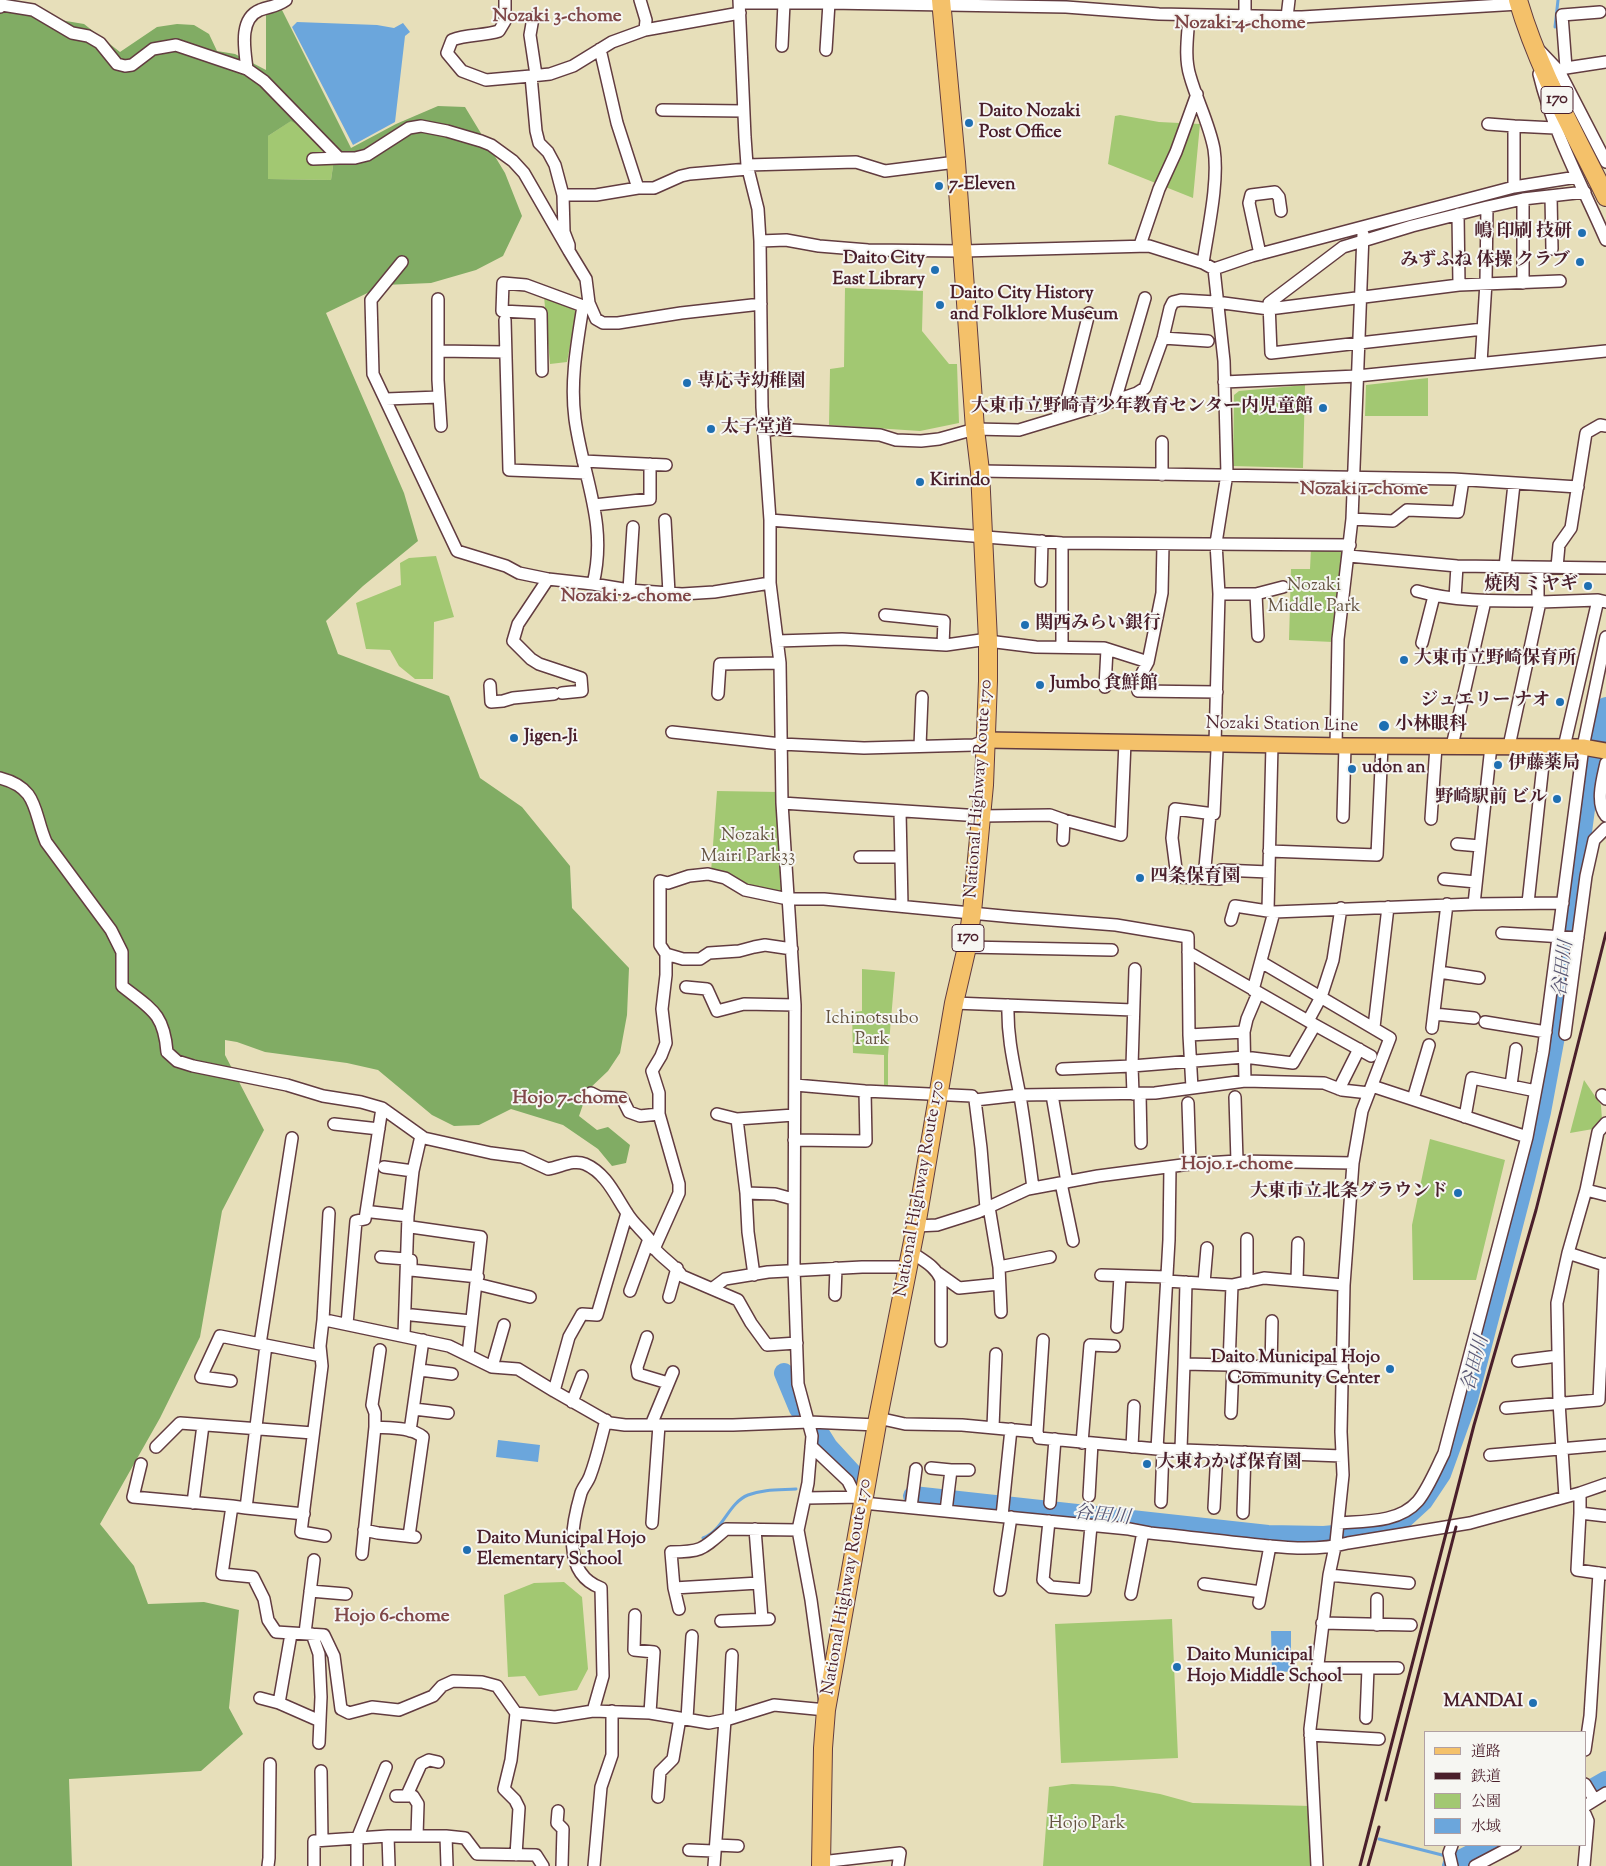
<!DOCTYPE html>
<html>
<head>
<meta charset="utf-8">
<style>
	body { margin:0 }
	#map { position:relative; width:1606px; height:1866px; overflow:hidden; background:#e7dfba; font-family:"Sorts Mill Goudy","Noto Serif JP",serif }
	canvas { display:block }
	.legend { position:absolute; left:1424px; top:1731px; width:162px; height:115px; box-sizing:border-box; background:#f6f6f2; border:1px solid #b1a0a2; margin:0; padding:6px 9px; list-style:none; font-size:15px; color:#4a1f2b }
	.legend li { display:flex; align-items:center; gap:10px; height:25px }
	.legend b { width:25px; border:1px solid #b1a0a2 }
</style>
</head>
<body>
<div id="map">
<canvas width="1606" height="1866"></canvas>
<ul class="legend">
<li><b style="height:6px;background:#f4c16a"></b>道路</li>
<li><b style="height:6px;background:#4a1f2b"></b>鉄道</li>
<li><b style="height:14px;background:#a2c872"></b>公園</li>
<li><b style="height:14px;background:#6ba6dc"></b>水域</li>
</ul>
</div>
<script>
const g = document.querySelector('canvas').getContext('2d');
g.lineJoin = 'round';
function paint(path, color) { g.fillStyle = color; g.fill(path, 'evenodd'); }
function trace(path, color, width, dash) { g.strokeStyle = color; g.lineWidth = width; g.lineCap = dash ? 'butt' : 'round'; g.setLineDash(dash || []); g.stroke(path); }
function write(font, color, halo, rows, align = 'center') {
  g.font = font + ' "Sorts Mill Goudy","Noto Serif JP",serif'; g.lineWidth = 4; g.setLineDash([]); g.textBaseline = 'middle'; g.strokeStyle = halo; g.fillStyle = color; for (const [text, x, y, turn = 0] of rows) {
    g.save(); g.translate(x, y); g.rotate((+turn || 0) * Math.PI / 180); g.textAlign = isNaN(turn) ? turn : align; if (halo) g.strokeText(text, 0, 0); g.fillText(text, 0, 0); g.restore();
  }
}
const green = new Path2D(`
	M1120,115L1159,122L1200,124L1193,198L1108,164L1115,116Z
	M292,120L336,145L331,180L268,179V136Z
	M845,288L923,291L922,331L949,364H957L959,423L920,431L829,425L830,369L844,367Z
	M544,296L573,306L576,314L567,362L550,364Z
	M1428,378V416H1365L1366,385Z
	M1305,385L1303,468L1233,466L1234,395L1239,391Z
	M1311,548L1343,552L1333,642L1289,640L1291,569H1310Z
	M436,556L454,617L434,622L433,679H415L399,666L390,650L366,649L356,603L401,585L400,563L409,558Z
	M717,791L779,792L785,893L745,888L711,872Z
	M862,969L895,972L888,1055V1087H884V1055L853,1053L852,1012L862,1011Z
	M1584,1080L1601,1105L1602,1120L1593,1129L1570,1133Z
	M1430,1139L1505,1160L1476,1280H1413L1412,1225Z
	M564,1582L582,1597L588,1669L577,1690L539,1696L525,1676L508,1677L504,1595L534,1583Z
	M1172,1619L1178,1758L1061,1763L1055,1624Z
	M1072,1784L1113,1786L1160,1794L1193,1803L1311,1806L1313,1866H1043L1049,1787Z`);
const forest = new Path2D(`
	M0,10L84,24L120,52L157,27L177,24L194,25L209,34L217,51L235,54L266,70V14L282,10L351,148L396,124L438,106L465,107L505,173L522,216L503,256L476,270L431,283L384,285L326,313L404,493L418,541L363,586L326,621L338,654L449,696L480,778L522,807L570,866L572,908L629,968L627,1015L620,1053L608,1071L588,1090L579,1116L597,1130L608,1127L630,1145L626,1163L612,1166L598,1149L563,1125L511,1109L479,1125L454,1126L432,1115L378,1070L347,1063L265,1052L237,1042L225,1040V1055L264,1130L222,1211L200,1337L160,1418L100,1524L134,1566L148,1604L204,1602L239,1610L229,1708L243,1734L201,1771L69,1779L72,1866H0ZM291,121L336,145L331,180L268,179V136Z`);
const water = new Path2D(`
	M297,22L377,25L394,28L403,23L410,32L405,36L395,122L353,145L292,27Z
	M498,1440L540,1445L538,1462L496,1457Z
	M1271,1631H1291V1672L1272,1671Z`);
const stream = new Path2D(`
	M1555,27L1558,0
	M703,1538C723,1531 728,1503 748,1495C763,1489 780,1490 796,1489
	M1379,1839L1446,1856`);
const river = new Path2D(`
	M784,1373L799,1409
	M818,1431L828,1447L862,1484
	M913,1496L1268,1535L1324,1536L1355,1533L1399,1523L1423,1501L1441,1474L1468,1399L1525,1179L1541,1112L1556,1031L1585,809L1594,759L1606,707
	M1585,1793L1606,1781
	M1452,1866L1460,1860L1490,1845`);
const minor = new Path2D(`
	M505,0V21L499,31C484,36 467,34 452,40L447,53L462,71L486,80L531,76L550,74L573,66L612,42L645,30L740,13
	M640,0L646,20L645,30
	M740,3H829L1066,7L1159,14L1302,17L1519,4
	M0,7L2,5L33,10L72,33L88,36L100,43L117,64L125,66L132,65L153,49L176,45L247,69L264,81L339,158H355L367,155L409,128L421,126L447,131L481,141L491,145L513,161L524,173L569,251
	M1189,15C1188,35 1184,57 1190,76C1197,101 1209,123 1214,149C1219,182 1208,229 1203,263
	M1245,17V0
	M1287,17L1289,0
	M533,18L530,35L536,75
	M782,46L784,3
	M600,49L617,123L638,188
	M826,50L829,3
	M1540,51L1559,71L1606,162
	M1566,68L1606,62
	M247,69C245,51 238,19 260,10C271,6 276,7 286,0
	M1559,71L1566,68L1562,15L1600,12
	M1539,74C1553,132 1582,185 1606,240
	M531,76L536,131L539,143L548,152L555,165L563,195L564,232L569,245V251L586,279L589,303L596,319L603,323H618L681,313L761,304
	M662,110L743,111
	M1488,124L1514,126
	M313,159L339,158
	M747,165L856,162L885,171L956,162
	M1514,187V126L1555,128
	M563,195H596L638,188H654L681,176L690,174L748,169
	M1551,196L1552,249
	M1523,199V283
	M1458,214L1459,285
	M760,241L786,240L819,246L868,250L963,251L1149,246L1203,263L1214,269L1252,256L1514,187L1577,177
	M1140,245L1159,189L1176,152L1197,94
	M1260,254L1249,203L1251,195L1275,192L1279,197L1281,211
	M402,262L371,300L373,374L457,551L506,566L519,573L548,579L593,584L629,590L682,594L714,592L770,583
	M1214,269L1224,361L1227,474L1216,543L1219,594L1215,744L1217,750L1214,814L1175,809L1172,838L1177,877L1220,879L1221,870L1269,872
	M438,299V380L441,426
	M589,303L583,306C577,344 570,381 575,419C583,478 608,523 593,584
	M505,320L509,470L586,473
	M1483,329L1271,353L1269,303L1343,247L1412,226L1487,207L1523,199L1585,192
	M1163,338L1208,341
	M438,351L505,352
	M1481,363L1486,282L1487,207
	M542,371L541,313L502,311L503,283L526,285L583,306
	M1224,382L1357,376L1606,351
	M386,399L439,397
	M1115,401L1145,298
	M1063,416L1089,313
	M763,431L775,429L880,435L896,440L921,441L939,439L975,429L1019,430L1105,404L1137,393L1145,388L1163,338L1170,308L1173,302L1181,300L1216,302L1269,309L1459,285L1560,281
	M583,461L666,465
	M980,471L1453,479L1578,487
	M1162,475V442
	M594,505L650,499V464
	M1352,519L1393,521L1407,510L1458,512L1463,480
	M665,520L669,593
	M770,520L1062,543L1350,545
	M1062,543V647
	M1163,544L1162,593L1148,662L1140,677L1138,691L1217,692
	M1349,556L1457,566L1606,568
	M1505,567L1514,484
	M1557,567L1559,545L1571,528L1586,433L1600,425L1606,426
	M548,579L518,624L513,641L531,659L539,664L581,678L582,691L562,693
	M1041,581L1042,541
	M629,590L633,527
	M1417,591C1456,602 1497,601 1538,601L1540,602L1598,600L1606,602
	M1219,594H1256L1283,587
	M1256,594L1258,636
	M1455,598L1457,566
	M1538,601V568
	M885,615L944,621L943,645
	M777,641L842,639L946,645L988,639
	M988,641L1036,647L1104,648L1148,662
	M1422,643L1434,596
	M490,685L491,702L503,701L513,698L554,694
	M1105,687L1107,649
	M718,694L720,664L780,663
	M672,732L781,744L864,748L974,745L987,740
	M920,746L922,697
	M1336,746L1338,639L1352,519L1363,234
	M1452,746L1485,601
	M1509,746L1540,602
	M1564,747L1598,600
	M1606,763C1603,777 1595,803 1606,816
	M0,778C39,788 33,812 46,842L111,930L122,952V986C151,1009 164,1013 167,1052L177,1061L193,1066L287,1085L323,1096L361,1102L382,1108L424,1138L491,1153L522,1157L548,1169C561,1167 573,1159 585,1164C606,1173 615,1195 627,1213C633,1223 642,1230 649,1239C651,1242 652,1246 655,1249C663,1259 675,1265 682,1276L738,1300L751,1323L767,1345L797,1343
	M782,803L981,816L1050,815L1064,820L1121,835L1125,742
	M900,811L902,906
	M1343,817L1345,746
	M1431,819L1436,746
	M1063,840L1064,820
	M1457,844L1480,846
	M1269,851L1377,855L1382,746
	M860,857H901
	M1204,878L1210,814
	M1444,879L1476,882
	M1528,903L1545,746
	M1474,904L1491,746
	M1268,910L1272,745
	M1231,920L1235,906L1274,912L1474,904L1563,903
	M1502,933L1578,938
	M967,947L1112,950
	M1188,952L1315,1025L1371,1056
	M666,954L683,959H700L709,953L739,951L754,947L765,945L792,949
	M1261,962L1390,1038L1362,1111L1353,1163L1344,1285L1341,1432L1343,1475L1336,1542L1329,1575L1310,1729L1317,1866
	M1439,972L1479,978
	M686,987L707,989L717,1011L744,1004L795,1005
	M1253,990L1274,912
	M954,1003L1133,1010
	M1008,1005C1007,1037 1014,1065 1020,1096C1025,1126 1029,1157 1033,1188
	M1434,1014L1474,1018
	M1308,1021L1321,997L1333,960L1341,908
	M1485,1022L1546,1032
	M1374,1027L1388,907
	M1432,1028L1447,904
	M1565,1034L1586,876L1594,840L1606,828
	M1189,1035L1244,1032
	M1062,1069L1132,1066L1244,1057L1293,1063L1315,1025
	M1245,1081L1244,1032L1247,1019L1258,993
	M795,1085L865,1091L972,1096L975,1100L1020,1095L1155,1093L1245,1081L1324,1083L1342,1090L1369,1093
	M1511,1085L1516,1049
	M1372,1086L1527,1137
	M1339,1089L1359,1049
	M591,1093L599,1097L622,1098L629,1112L640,1116L659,1114
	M1133,1094L1132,1066L1135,969
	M1140,1094L1141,1143
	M1052,1095L1067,1182
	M1602,1095L1606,1099
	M1235,1097L1237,1161
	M1413,1099L1429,1045
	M975,1100L981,1148L986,1208
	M1188,1103L1190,1164
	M717,1114L737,1119L794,1115
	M1465,1117L1472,1078L1531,1090
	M737,1119L746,1193L748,1232L754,1275
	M334,1124L379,1129
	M794,1140L866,1141L865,1091
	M384,1167L413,1171
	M1061,1183L1073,1241
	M1586,1190L1606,1195
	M746,1193L775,1194L793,1199
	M989,1207L999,1267L1001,1312
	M372,1212L408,1216
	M916,1226L937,1225L978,1212L1028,1189L1098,1176L1190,1164L1237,1161L1353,1163
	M411,1227L481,1237L468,1355
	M654,1249L679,1193V1184L659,1114V1093L652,1071L661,1056L666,1043L662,1009L666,975V954L660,945V881L668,883L689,876L708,874L725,878L745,890L788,899H824L1013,917L1116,925L1188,937L1189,1035L1192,1088
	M911,1252C922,1260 936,1266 941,1280V1341
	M1568,1253L1605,1265L1606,1264
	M381,1257L406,1259
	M411,1260V1270L478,1277
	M999,1267L1050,1257
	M938,1273L959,1288L999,1284
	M1101,1275L1167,1277
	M1297,1280L1298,1243
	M1166,1281L1232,1285L1264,1278L1344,1285
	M1186,1282L1184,1364L1229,1365L1343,1371
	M1247,1282V1239
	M1204,1283L1207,1248
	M477,1284L530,1297
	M713,1288L725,1279L768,1272L862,1267H908
	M630,1291L649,1239
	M835,1295L836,1268
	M669,1297L677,1268
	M412,1315L471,1321
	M323,1320L329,1213
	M347,1324L356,1221L365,1219L382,1108
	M1117,1327L1120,1276
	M404,1335L408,1216L413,1171L421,1136
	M647,1337L637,1367L638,1374L668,1383
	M1043,1340L1037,1432L1039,1438L1157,1449L1342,1456
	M260,1344L292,1138
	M266,1345L246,1508L232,1506L222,1574L253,1577L264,1599L268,1620L276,1632L324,1635L334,1656L341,1709L349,1713L372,1707L399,1710L433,1696L442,1686L453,1681L482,1682L497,1686L516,1713L555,1717L593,1711L650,1713L709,1723L729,1719L774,1705L826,1710L811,1600L798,1530L808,1483L812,1436L798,1384L794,1269L795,1005L782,803L780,663L770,583V520L762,407L760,241L758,209L747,165L745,137L739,0
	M321,1356L322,1366L301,1532L325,1536
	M1518,1361L1558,1356
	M1229,1365L1232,1285
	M492,1367L504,1325
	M1271,1367L1272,1321
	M420,1370L452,1374
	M231,1381L201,1377L220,1336L321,1356L320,1346L323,1320L330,1321L449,1346L492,1367L518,1369L554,1391L610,1423L625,1425H733L809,1422L877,1425
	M554,1391L569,1337L582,1314L597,1315L627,1213
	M572,1402L582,1376
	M1506,1408L1599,1400L1605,1265
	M414,1409L448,1413
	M1231,1413L1233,1365
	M878,1418L905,1424L962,1425L1037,1432
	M651,1425L673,1372
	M375,1427C390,1428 411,1427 423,1437L409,1536
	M993,1427L996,1354
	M410,1431L423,1340
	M1082,1443L1090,1345L1114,1346
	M811,1446L848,1481L856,1497
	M156,1447L180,1423L313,1433
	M1132,1447L1134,1406
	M1157,1449L1169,1240L1170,1167
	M1181,1449L1184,1364
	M1490,1455L1606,1445
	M141,1464L133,1497L232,1506
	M931,1468L951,1470
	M1580,1493V1513L1577,1570L1605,1574
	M1089,1496L1092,1443
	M1565,1497L1559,1402L1557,1303L1568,1253L1586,1190L1598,1132L1606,1123
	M806,1498L862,1497
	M1161,1502L1163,1449
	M193,1503L203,1425
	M863,1503L1129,1529L1150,1533C1181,1536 1211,1540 1241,1543C1276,1547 1314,1552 1348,1543L1470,1523L1580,1493L1606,1484
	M1050,1503L1055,1439
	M911,1507L916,1469
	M246,1508L304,1514
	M1214,1508L1217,1451
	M946,1511L951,1470H969
	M1243,1513L1245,1452
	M1580,1513L1606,1516
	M1002,1516L1011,1429
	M1049,1521L1043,1580L1051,1587L1085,1590L1091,1526
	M652,1523L659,1425
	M1338,1523C1365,1521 1399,1523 1418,1501C1428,1489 1437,1467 1444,1453L1527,1137L1543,1052L1583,747L1606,637
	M755,1529L762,1619
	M364,1530L378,1533L415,1537
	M362,1554L375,1427V1413L372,1405L380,1350
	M1329,1575L1409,1583
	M1204,1584L1261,1592
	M674,1588L759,1583
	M1000,1590L1011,1517
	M310,1591L346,1594
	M1131,1594L1143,1532
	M1259,1603L1270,1546
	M679,1609L674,1588L671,1552C702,1552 703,1549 726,1529L798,1530
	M635,1615L634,1650L654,1652L650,1713
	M721,1621L769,1619
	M1322,1623L1411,1625
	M1377,1625V1599
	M305,1633L314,1560
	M312,1634L319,1654L321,1697L319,1743
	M1317,1668H1398
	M260,1698L279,1703L320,1721
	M279,1703L291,1634
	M593,1711L603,1676L601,1588C561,1573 572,1524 581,1493C583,1487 588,1482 590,1476C597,1458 601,1438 606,1420
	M1366,1718L1368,1668
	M687,1719L692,1636
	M729,1719L732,1655
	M1310,1735L1379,1739
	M1585,1750L1590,1716L1599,1573
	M321,1771L322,1840
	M1585,1784L1594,1799
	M407,1795L421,1764L429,1760L438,1762
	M396,1796H413L418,1804L417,1836
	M658,1797L660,1772L673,1759L680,1718
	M1585,1806L1606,1793
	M558,1811L557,1823L563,1829L562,1866
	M388,1836L389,1866
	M446,1836L465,1838L477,1854L536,1855L543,1866
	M716,1845L738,1846
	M1452,1845L1449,1853L1452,1866
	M689,1850L714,1851
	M516,1855L519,1808L515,1800L504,1789L511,1760L516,1713
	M821,1862L900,1853L898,1866
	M268,1866L269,1858L270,1764
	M314,1866V1841L388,1836H446L447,1866
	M357,1866V1839L386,1767
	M594,1866L601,1787L612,1755V1711
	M714,1866L725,1720
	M1475,1866L1515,1845
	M1584,1866L1588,1821L1585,1814`);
const major = new Path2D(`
	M987,740L1345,746L1583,747L1606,751`);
const highway = new Path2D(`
	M1518,0C1538,69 1574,132 1606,197
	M821,1866L823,1748L826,1710L878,1418L916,1226L954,1003L967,947L972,912L984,785L988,681V641L980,471L975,429L956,162L941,0`);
const rail = new Path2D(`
	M1386,1800L1456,1527
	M1360,1866L1474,1425L1536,1210L1606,933
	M1368,1866L1379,1827`);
const markers = [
	[969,123,5,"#1f6fb2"],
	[939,186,5,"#1f6fb2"],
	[1582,233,5,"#1f6fb2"],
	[1580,262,5,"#1f6fb2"],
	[935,270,5,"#1f6fb2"],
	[940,305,5,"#1f6fb2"],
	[687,383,5,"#1f6fb2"],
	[1323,408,5,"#1f6fb2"],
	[711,429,5,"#1f6fb2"],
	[920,482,5,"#1f6fb2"],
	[1588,586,5,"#1f6fb2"],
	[1025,625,5,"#1f6fb2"],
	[1404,660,5,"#1f6fb2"],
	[1040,685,5,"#1f6fb2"],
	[1560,702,5,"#1f6fb2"],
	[1384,726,6,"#1f6fb2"],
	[514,738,5,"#1f6fb2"],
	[1498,765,5,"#1f6fb2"],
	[1352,769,5,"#1f6fb2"],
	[1557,799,5,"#1f6fb2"],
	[1140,878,5,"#1f6fb2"],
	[1458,1193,5,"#1f6fb2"],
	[1390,1369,5,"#1f6fb2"],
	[1147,1464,5,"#1f6fb2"],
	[467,1550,5,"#1f6fb2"],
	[1177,1667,5,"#1f6fb2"],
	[1533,1703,5,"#1f6fb2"]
];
const shields = [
	[1557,100,32],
	[968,938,32]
];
const shieldNames = [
	["170",1557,100],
	["170",968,938]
];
const poiNames = [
	["Daito Nozaki",979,113],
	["Post Office",979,134],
	["7-Eleven",949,186],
	["嶋 印刷 技研",1572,233,"right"],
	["Daito City",925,260,"right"],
	["East Library",925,281,"right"],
	["みずふね 体操 クラブ",1570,262,"right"],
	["Daito City History",950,295],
	["and Folklore Museum",950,316],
	["専応寺幼稚園",697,383],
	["大東市立野崎青少年教育センター内児童館",1313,408,"right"],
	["太子堂道",721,429],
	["Kirindo",930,482],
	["焼肉 ミヤギ",1578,586,"right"],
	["関西みらい銀行",1035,625],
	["大東市立野崎保育所",1414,660],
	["Jumbo 食鮮館",1050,685],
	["ジュエリー ナオ",1550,702,"right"],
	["小林眼科",1395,726],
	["Jigen-Ji",524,738],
	["伊藤薬局",1508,765],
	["udon an",1362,769],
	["野崎駅前 ビル",1547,799,"right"],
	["四条保育園",1150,878],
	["大東市立北条グラウンド",1448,1193,"right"],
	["Daito Municipal Hojo",1380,1359,"right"],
	["Community Center",1380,1380,"right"],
	["大東わかば保育園",1157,1464],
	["Daito Municipal Hojo",477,1540],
	["Elementary School",477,1561],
	["Daito Municipal",1187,1657],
	["Hojo Middle School",1187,1678],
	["MANDAI",1523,1703,"right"]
];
const parkNames = [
	["Nozaki",1314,587],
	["Middle Park",1314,608],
	["Nozaki",748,837],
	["Mairi Park33",748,858],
	["Ichinotsubo",872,1020],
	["Park",872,1041],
	["Hojo Park",1087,1825]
];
const streetNames = [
	["Nozaki Station Line",1282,726,1],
	["National Highway Route 170",980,789,-86],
	["National Highway Route 170",921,1189,-80],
	["National Highway Route 170",848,1587,-80]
];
const neighbourhoodNames = [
	["Nozaki 3-chome",557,18],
	["Nozaki 4-chome",1240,25],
	["Nozaki 1-chome",1364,491],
	["Nozaki 2-chome",626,598],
	["Hojo 7-chome",570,1100],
	["Hojo 1-chome",1237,1166],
	["Hojo 6-chome",392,1618]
];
const waterNames = [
	["谷田川",1565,969,-83],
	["谷田川",1477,1364,-75],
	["谷田川",1102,1517,6]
];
paint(green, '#a2c872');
paint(forest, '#81ac64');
paint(water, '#6ba6dc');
trace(stream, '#6ba6dc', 3);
trace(river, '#6ba6dc', 20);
trace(minor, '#623c40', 14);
trace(major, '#623c40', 18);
trace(highway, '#623c40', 20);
trace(minor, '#fff', 11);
trace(major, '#f4c16a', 15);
trace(highway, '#f4c16a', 18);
trace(rail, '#4a1f2b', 3);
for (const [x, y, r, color] of markers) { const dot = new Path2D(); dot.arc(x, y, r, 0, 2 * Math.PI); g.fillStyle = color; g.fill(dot); trace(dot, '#f6f6f2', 2); }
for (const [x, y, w] of shields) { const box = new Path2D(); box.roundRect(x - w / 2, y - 13.5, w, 27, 4); g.fillStyle = '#f6f6f2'; g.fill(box); trace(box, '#4a1f2b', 1); }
write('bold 16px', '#4a1f2b', null, shieldNames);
write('bold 18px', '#4a1f2b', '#f6f6f2', poiNames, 'left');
write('18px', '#645240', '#f6f6f2', parkNames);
write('18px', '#4a1f2b', '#f6f6f2', streetNames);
write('bold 19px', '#7f4748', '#f6f6f2', neighbourhoodNames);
write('italic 19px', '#575572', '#f6f6f2', waterNames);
</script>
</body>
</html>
